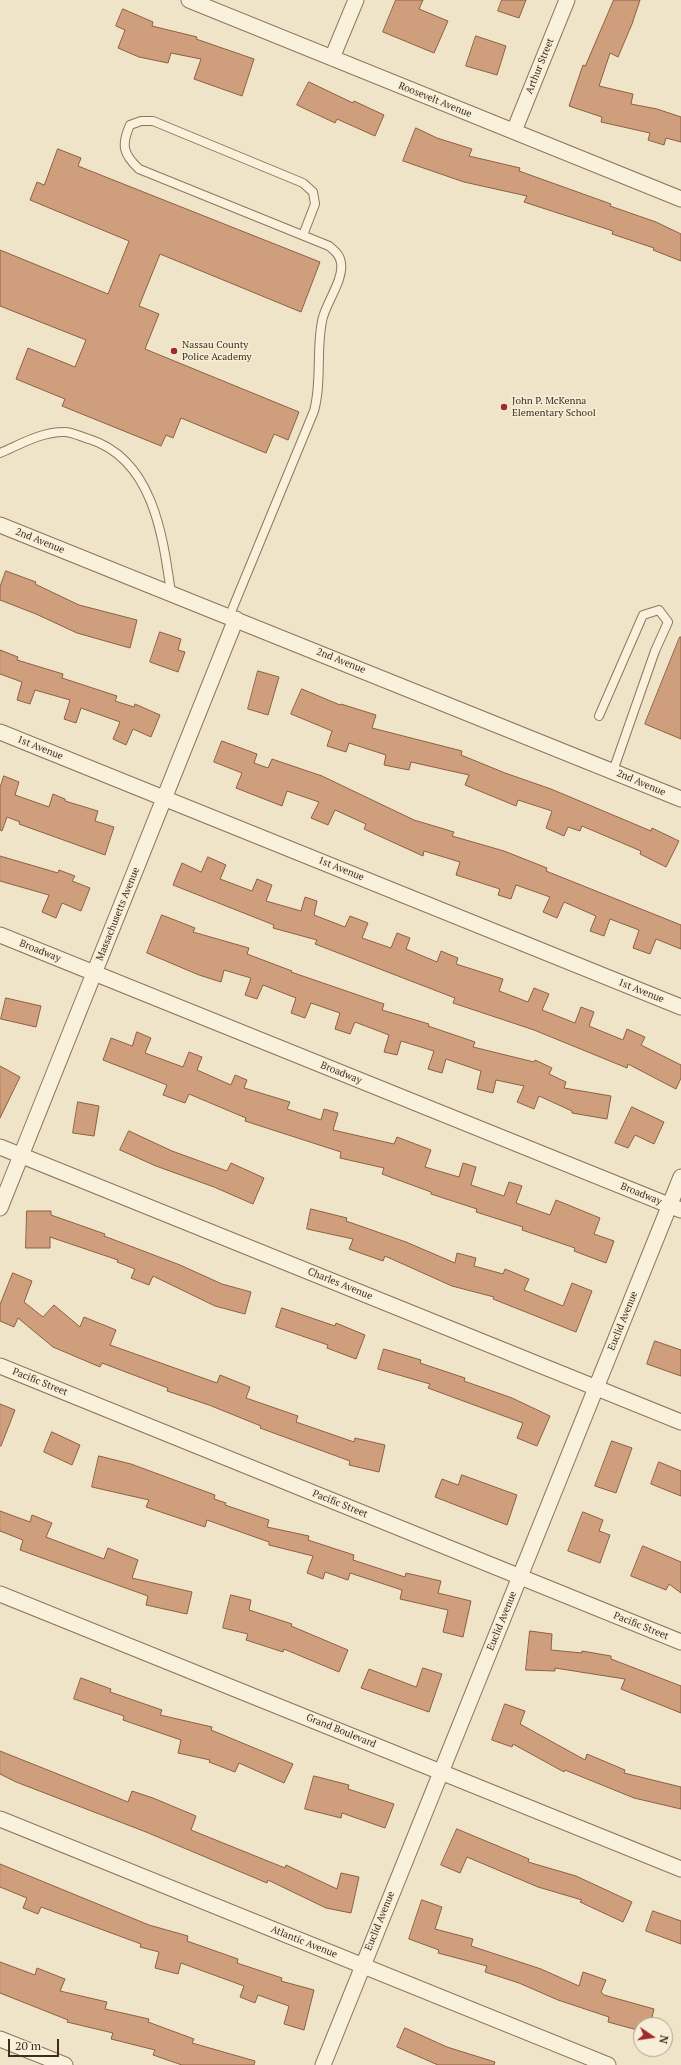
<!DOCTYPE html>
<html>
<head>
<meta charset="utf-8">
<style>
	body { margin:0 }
	#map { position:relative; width:681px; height:2065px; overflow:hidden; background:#f0e4c8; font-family:"PT Serif",serif }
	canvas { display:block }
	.north { position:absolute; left:633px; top:2017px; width:40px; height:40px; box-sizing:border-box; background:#f7eed8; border:1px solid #ada18e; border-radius:50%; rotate:103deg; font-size:11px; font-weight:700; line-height:16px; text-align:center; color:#3d2e20 }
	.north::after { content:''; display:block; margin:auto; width:14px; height:18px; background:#9e2a2b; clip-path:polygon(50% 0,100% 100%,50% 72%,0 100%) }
	.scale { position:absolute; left:8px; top:2039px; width:51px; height:18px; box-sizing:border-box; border:2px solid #3d2e20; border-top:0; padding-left:5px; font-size:12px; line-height:14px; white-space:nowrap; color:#3d2e20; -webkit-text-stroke:3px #f7eed8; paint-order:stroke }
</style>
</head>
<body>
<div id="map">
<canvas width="681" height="2065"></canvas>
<div class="north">N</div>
<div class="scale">20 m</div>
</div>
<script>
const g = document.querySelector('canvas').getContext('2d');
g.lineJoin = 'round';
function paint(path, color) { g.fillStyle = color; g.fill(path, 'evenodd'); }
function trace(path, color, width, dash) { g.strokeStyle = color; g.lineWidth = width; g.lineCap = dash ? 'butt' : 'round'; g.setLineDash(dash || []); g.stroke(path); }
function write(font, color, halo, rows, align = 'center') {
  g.font = font + ' "PT Serif",serif'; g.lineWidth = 3; g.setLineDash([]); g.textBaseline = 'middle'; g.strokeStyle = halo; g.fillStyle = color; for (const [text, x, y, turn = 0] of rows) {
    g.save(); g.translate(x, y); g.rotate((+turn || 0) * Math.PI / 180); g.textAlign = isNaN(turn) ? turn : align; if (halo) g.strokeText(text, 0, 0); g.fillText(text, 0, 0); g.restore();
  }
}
const building = new Path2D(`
	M396,0H423L419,9L448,21L434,53L383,32Z
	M502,0H526L519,18L498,11Z
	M614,0H640L632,24L618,57L610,53L599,86L633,94L631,104L657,109L681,117V142L666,138L664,145L648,140L650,133L601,122L602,117L569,106L583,65L585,66Z
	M123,9L153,22L152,26L197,37L196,39L254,59L242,96L194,79L201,59L171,53L168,63L139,57L118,48L125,30L116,26Z
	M476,36L506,46L497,75L466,66Z
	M309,82L353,103L354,101L384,115L375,136L337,119L335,123L297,105Z
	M416,128L437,138L472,149L469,156L520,168L519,171L611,204L610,206L656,222L681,234V261L653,250L654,248L612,234L613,231L524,202L527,196L464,182L403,161Z
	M58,149L81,158L78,166L320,262L301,312L160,254L139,306L159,314L145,349L299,412L288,440L274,434L266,453L181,418L173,438L166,435L161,446L62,406L65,399L16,379L28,348L75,367L86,340L0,306V250L108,294L129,241L30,200L37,182L44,185Z
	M6,571L36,582L35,584L79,605L137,620L130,648L77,633L36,614L0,600V587Z
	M160,632L181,639L178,650L185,652L178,672L150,662Z
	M680,637H681V739L645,724Z
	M0,650L18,657L17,660L63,674L62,678L117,696L115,701L134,707L135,704L160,715L151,737L133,729L126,745L113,739L120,722L81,708L76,723L64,719L70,700L35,690L30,704L17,700L22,682L0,674Z
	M258,671L279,677L268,715L248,709Z
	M302,689L340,705L341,704L376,715L372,728L462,751L461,755L505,773L551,789L651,831L652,828L679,841L666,867L640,854L641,851L582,826L580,831L568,827L564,836L546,828L552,811L518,800L516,806L465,785L469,775L411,762L409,770L384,765L386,755L349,743L346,752L327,746L332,731L291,714Z
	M222,741L257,754L254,763L268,768L272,759L322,776L414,820L454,832L452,836L504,851L547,868L546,871L681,925V949L656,939L650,954L633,948L639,930L610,919L604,936L590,931L596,916L564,902L557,918L543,912L550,897L516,885L511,899L498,895L500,889L456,875L460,862L424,851L423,856L364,829L366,824L335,810L328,825L311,818L319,802L287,791L282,806L236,788L242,773L214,762Z
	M4,776L19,782L15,795L49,807L53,794L65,799V801L98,811L95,821L114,827L105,855L19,824L20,822L7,817L2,831L0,830V788Z
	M0,856L58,873L59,870L75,876L72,881L90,888L81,911L62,903L56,918L42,912L49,895L0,881Z
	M208,857L226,865L220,879L252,891L257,879L272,885L266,901L301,911L305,897L317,901L314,915L345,927L350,916L368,923L362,938L391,948L397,933L410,938L406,949L437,962L441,951L458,958L456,964L503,979L499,991L528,1002L534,988L549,994L542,1010L575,1023L581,1007L594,1012L589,1026L623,1040L627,1029L645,1037L641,1045L681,1065V1078L676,1089L628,1064L627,1068L534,1030L453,1003L455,998L315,944L317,940L273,928L274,925L173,885L182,863L201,872Z
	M162,915L195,928L193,932L249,948L247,954L292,971L291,972L384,1004L382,1010L429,1024L428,1026L475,1042L473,1047L534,1062L535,1060L552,1068L549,1074L566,1082L564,1088L611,1096L607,1119L572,1113V1111L539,1096L534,1109L517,1102L524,1086L496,1080L493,1093L477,1089L481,1071L446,1059L442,1073L428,1069L434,1051L401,1041L397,1055L384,1052L389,1035L355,1022L350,1034L335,1029L340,1013L311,1003L305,1018L291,1013L296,998L263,985L257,999L245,995L251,978L224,970L221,982L199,975L147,953Z
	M6,998L41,1006L36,1027L1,1019Z
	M137,1032L151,1038L145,1053L183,1067L189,1052L202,1057L197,1070L231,1085L235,1075L247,1080L244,1088L290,1102L287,1109L321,1120L324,1109L338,1113L333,1130L394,1144L397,1137L431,1150L425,1167L459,1177L463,1163L476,1167L471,1185L504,1196L509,1182L522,1186L516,1203L550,1215L556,1200L600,1218L594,1234L614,1241L606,1263L574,1251L575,1248L522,1230L523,1227L476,1212L477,1209L431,1194V1192L382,1174L384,1168L340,1158L341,1152L245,1121L246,1118L189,1094L185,1103L163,1095L167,1085L103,1060L111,1038L132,1046Z
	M0,1066L20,1077L0,1118Z
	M78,1102L99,1106L94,1136L73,1133Z
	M632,1107L664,1122L654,1144L635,1135L628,1148L615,1143Z
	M129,1131L172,1151L227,1171L231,1163L264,1178L253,1204L214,1187L156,1166L120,1150Z
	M311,1209L347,1218L346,1221L406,1242L455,1263L457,1253L476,1258L474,1266L503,1274L505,1269L529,1279L524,1290L563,1306L572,1283L592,1291L576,1332L493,1299L494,1297L452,1286L385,1256L383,1261L349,1249L353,1239L307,1229Z
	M27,1211H51V1215L105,1234L104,1236L180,1265L222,1284L251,1292L245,1314L215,1306L153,1276L149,1285L131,1278L135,1269L117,1262L118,1260L50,1237V1248H26Z
	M13,1273L32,1281L24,1302L43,1317L54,1305L80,1327L84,1317L116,1330L110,1345L217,1383L220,1375L250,1387L246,1398L298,1416L296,1422L354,1442L355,1438L385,1445L379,1472L349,1465L350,1461L260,1428L261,1426L209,1405L167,1391L168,1388L102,1363L100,1367L53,1347L18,1318L14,1327L0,1321V1305Z
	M282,1308L335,1326L336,1323L365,1335L356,1359L327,1348L328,1345L276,1327Z
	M655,1341L681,1350V1376L647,1364Z
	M384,1349L421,1360L420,1363L465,1378L464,1381L512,1398L550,1416L537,1446L517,1438L523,1423L428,1388L430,1384L378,1369Z
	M0,1404L15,1410L1,1446H0Z
	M52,1432L80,1445L72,1465L44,1452Z
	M612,1441L632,1448L616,1493L595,1486Z
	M99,1456L131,1464L215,1495L214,1499L226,1503L225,1505L269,1520L267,1527L309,1536L308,1540L354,1555L353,1560L405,1577L406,1573L441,1581L438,1593L471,1601L463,1637L443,1632L448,1610L400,1599L402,1590L350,1573L348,1580L325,1572L323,1579L307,1573L313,1556L269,1545V1542L207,1520L205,1527L146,1507L149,1500L92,1487Z
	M659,1462L681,1471V1496L651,1484Z
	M462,1475L517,1495L507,1525L435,1497L442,1479L458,1485Z
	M0,1511L30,1522L32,1515L52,1523L46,1537L104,1559L108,1548L138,1560L132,1578L192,1592L187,1614L146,1605L148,1596L20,1550L23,1540L0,1531Z
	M583,1512L603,1520L599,1531L610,1535L600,1563L568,1551Z
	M643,1546L681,1562V1593L669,1584L666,1590L631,1576Z
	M231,1595L251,1600L249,1610L292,1624L291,1626L348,1650L339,1672L284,1649L283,1652L246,1640L248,1634L223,1628Z
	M530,1631L552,1634L551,1650L582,1653V1651L611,1656V1659L681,1686V1713L621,1689L625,1679L555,1668V1671L526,1670Z
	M423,1668L442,1674L429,1712L361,1688L369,1669L416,1687Z
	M81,1678L111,1689L110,1692L162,1710L160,1715L212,1727L211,1730L293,1764L284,1783L239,1763L235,1772L209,1762L210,1760L178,1753L181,1740L123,1720L124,1716L74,1699Z
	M505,1704L525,1711L520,1724L585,1760L587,1754L625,1770L624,1773L681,1787V1809L634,1798L565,1770L564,1772L513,1744L512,1747L492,1740Z
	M0,1751L128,1802L132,1791L153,1798L196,1816L191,1830L285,1868L286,1865L337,1889L341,1873L359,1877L351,1913L326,1908L268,1880L267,1883L146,1832L16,1782L0,1774Z
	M314,1776L349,1785L348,1789L394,1804L385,1828L342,1813L341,1818L305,1809Z
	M457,1829L529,1859L528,1862L576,1876L632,1902L623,1922L580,1902L582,1900L538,1887L467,1857L460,1873L441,1865Z
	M0,1864L149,1925L188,1936L187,1941L238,1959L237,1963L282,1978L281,1981L314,1990L304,2030L284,2024L289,2006L258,1995L255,2003L240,1997L244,1986L181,1963L178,1974L155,1968L159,1952L140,1947L141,1944L41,1907L38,1914L23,1908L27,1898L0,1887Z
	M422,1900L442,1907L435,1929L473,1939L471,1946L541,1969L579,1986L583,1972L606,1980L601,1992L604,1995L654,2009L650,2025H641V2031L608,2022L609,2017L558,2000L519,1983L485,1972L487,1966L438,1953L439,1950L409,1939Z
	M653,1911L681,1921V1944L646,1931Z
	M0,1962L35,1975L37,1968L65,1979L60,1991L107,2002L105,2009L149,2019L148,2022L194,2039L192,2043L255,2061L254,2065H182L153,2055L155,2050L111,2039L113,2033L67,2022L68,2020L0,1993Z
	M405,2028L447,2047L495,2062L494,2065H438L397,2047Z`);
const lane = new Path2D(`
	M0,453C19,445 41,432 63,432C71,431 81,437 89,439C153,459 163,536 171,593
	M229,617L314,411C322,382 316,351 322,321C325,304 344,280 341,263C340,255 335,251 329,246L139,169C123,154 121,145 130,125L141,121H153L303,183L313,192L315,204L303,235
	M599,716L643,615L659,610L668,622L655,651L613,771`);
const street = new Path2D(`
	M189,0L681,199
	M332,58L356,0
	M514,131L567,0
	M0,525L681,799
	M0,732L681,1007
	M0,935L681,1210
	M0,1147L681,1422
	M0,1208L236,619
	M0,1366L681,1642
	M0,1594L681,1869
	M0,1819L608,2065
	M0,2039L65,2065
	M323,2065L681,1177`);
const markers = [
	[174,351,4,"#9e2a2b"],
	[504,407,4,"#9e2a2b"]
];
const streetNames = [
	["Arthur Street",540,66,-68],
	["Roosevelt Avenue",435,100,22],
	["2nd Avenue",40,541,22],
	["2nd Avenue",341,661,22],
	["1st Avenue",40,748,22],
	["2nd Avenue",641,783,23],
	["1st Avenue",341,869,22],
	["Massachusetts Avenue",118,914,-68],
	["Broadway",40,951,22],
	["1st Avenue",641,991,22],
	["Broadway",341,1073,22],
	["Broadway",641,1194,22],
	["Charles Avenue",340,1284,22],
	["Euclid Avenue",623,1321,-68],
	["Pacific Street",40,1382,22],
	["Pacific Street",340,1504,22],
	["Euclid Avenue",502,1621,-68],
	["Pacific Street",641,1626,22],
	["Grand Boulevard",341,1731,22],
	["Euclid Avenue",380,1921,-68],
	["Atlantic Avenue",304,1942,22]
];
const poiNames = [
	["Nassau County",182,345],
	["Police Academy",182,357],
	["John P. McKenna",512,401],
	["Elementary School",512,413]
];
paint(building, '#cf9f7d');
trace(building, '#8d5f41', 1);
trace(lane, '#8d765c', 10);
trace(street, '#8d765c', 17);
trace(lane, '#faf1dc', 8);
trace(street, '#faf1dc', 15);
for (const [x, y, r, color] of markers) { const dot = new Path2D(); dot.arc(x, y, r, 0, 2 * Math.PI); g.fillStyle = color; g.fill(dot); trace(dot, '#f7eed8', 1.5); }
write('10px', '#3d2e20', '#f7eed8', streetNames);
write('10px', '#3d2e20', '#f7eed8', poiNames, 'left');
</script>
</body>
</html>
